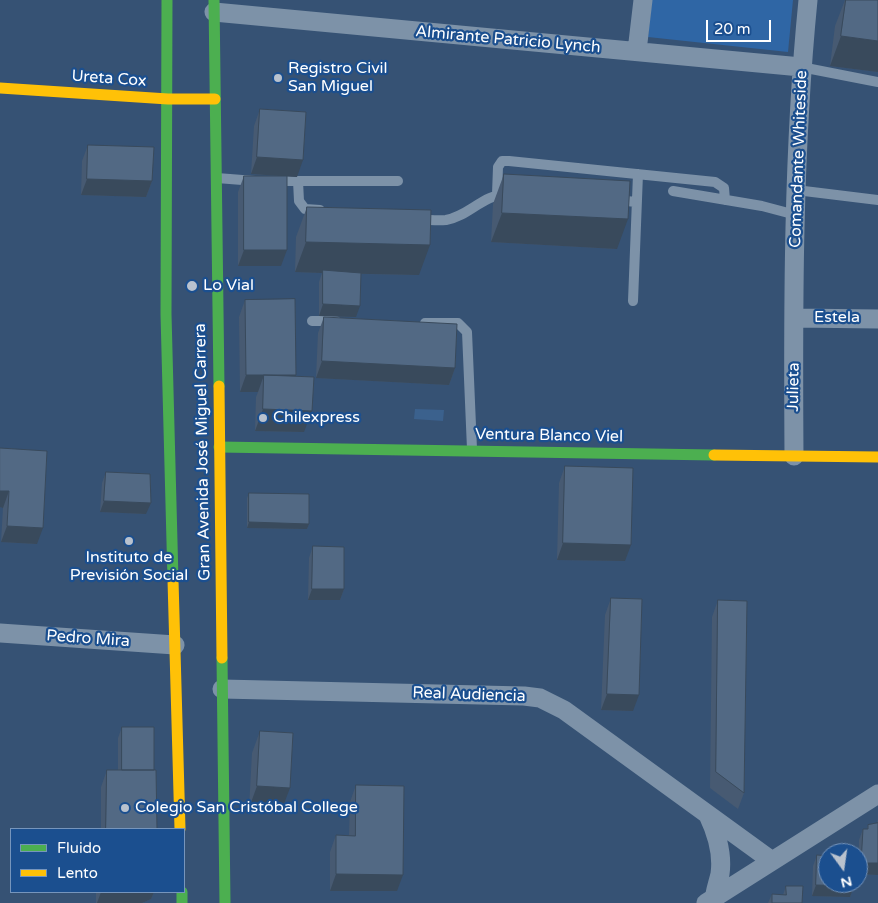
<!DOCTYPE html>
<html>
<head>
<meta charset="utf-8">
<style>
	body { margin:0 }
	#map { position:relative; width:878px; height:903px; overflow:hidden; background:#365274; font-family:"Varela Round",sans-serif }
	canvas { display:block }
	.legend { position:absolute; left:10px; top:828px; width:175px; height:65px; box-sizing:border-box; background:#1b4f8f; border:1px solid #7695bc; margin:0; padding:6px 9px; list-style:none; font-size:15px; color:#fff }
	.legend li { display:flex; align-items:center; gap:10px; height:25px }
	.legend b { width:25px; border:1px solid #7695bc }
	.north { position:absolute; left:818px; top:843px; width:50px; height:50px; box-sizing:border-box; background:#1b4f8f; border:1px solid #7695bc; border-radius:50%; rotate:166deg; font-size:14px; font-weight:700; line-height:20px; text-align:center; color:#fff }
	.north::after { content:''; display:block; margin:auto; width:18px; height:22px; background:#b9c2ce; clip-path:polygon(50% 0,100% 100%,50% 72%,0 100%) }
	.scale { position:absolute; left:706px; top:20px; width:65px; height:22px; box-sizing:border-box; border:2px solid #fff; border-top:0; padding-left:6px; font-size:15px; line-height:18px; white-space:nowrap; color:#fff; -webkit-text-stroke:4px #1b4f8f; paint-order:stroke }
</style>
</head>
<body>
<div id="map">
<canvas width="878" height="903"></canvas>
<ul class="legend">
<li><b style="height:6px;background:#4caf50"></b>Fluido</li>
<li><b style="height:6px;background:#ffc107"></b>Lento</li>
</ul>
<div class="north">N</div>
<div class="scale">20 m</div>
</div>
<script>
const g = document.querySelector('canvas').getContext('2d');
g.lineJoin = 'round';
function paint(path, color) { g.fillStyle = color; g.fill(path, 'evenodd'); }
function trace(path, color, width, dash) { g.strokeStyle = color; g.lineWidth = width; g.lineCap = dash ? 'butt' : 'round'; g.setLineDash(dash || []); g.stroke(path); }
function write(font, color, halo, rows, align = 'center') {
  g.font = font + ' "Varela Round",sans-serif'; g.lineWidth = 4.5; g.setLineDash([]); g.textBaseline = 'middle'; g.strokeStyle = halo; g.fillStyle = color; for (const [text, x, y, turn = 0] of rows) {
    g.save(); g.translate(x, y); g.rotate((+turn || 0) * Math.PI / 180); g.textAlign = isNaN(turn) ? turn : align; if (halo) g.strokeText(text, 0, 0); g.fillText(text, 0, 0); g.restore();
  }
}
const green = new Path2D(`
	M652,0H793L788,52L648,37Z`);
const water = new Path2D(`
	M415,409L444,410L443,421L414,419Z`);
const lane = new Path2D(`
	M801,67L878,82
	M217,178L255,181
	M274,181H398
	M298,181L299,201L305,209L320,210
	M796,190L878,200
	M673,191L762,206L796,215
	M497,194L498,167L502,161H509L715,182L724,188L725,200
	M617,200L636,202
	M419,219C428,220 437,221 446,220C471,215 481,195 510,193
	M633,301L638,174
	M312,321H336
	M425,323H458L467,332L472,449`);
const street = new Path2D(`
	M214,12L801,67
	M637,51L643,0
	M795,318L878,319
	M794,456C793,304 793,151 808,0
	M0,633L175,645
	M222,689L524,696L540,698L564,710L772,861
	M708,815C717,834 723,853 720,874C718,883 714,893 714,902
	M706,903L878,794`);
const fast = new Path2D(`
	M167,0L166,314L173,580
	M214,0L219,386
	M219,447L714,455
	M222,658L225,903
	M182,892V903`);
const slow = new Path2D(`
	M0,88L168,99H215
	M219,386L222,658
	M714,455L878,457
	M173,580L180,829`);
const wall = new Path2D(`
	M845,0H878V72L830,66L835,26Z
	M260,109L297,177L251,174L254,126Z
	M88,145L152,181L146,197L81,195L82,161Z
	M504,174L617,249L491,242L493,204Z
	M244,176L281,266H238V192Z
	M307,207L419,275L361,274L356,317L319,316V282L322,273L295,272L296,237Z
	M245,300L296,375L295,376L304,432L255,431L256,397L258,392H240L239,317Z
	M324,317L455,368L449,385L316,378L318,333Z
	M0,448L37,544L1,542L3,508L0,507Z
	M565,466L625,561L557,560L559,483Z
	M106,472L146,514L100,512L102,483Z
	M249,493L309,524L307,529L247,528V498Z
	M313,546L344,589L340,600H308L309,558Z
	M611,598L633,711L601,710L605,615Z
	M718,600L744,793L738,809L710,788L712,617Z
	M122,727L154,770L157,829H101V787L107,770H118V738Z
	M260,731L282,809L249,808L252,753Z
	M356,785L397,891H330V852L336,835L349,836L350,802Z
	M878,819V875L858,874L859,840L863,829H867L868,825L877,823Z
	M829,851L854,886L850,897L812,896L813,866L817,855L827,856Z
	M786,886L802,903H768L772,894L783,895Z
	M96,892H154L151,899L142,903H96Z`);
const shadedWall = new Path2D(`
	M841,36L878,41V72L830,66Z
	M257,157L303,160L297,177L251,174Z
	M87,179L152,181L146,197L81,195Z
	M502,213L628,219L617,249L491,242Z
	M306,242L430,245L419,275L323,273V270L322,273L295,272Z
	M244,250H287L281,266H238Z
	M323,304L360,306L356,317L319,316Z
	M322,361L455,368L449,385L316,378Z
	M246,375H296L290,391L264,375L258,392H240Z
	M263,409L312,411L304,432L255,431Z
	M0,491H9L3,508L0,507Z
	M104,501L151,503L146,514L100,512Z
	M249,522L309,524L307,529L247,528Z
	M7,526L43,528L37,544L1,542Z
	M563,543L631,545L625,561L557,560Z
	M312,589H344L340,600H308Z
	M607,694L639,695L633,711L601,710Z
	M257,786L290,788L282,809L249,808Z
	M861,863H878V875L858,874V871Z
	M336,874L403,875L397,891H330Z
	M816,885L854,886L850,897L812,896Z
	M101,892H154L151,899L142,903H97Z`);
const building = new Path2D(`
	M846,0H878V41L841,36Z
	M260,109L306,112L303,160L257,157Z
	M88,145L154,147L152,181L87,179Z
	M504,174L630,181L628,219L502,213Z
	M244,176H287V250H244Z
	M307,207L431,210L430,245L306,242Z
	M323,270L361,273L360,306L323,304Z
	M295,299L296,375H246L245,300Z
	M324,317L457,324L455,368L322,361Z
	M264,375L314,377L312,411L263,409Z
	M0,448L47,451L43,528L7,526L9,491H0Z
	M565,466L633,468L631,545L563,543Z
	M106,472L150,474L151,503L104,501Z
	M249,493L309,494V524L249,522Z
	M313,546L344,547V589H312Z
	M611,598L642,599L639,695L607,694Z
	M718,600L747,601L744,793L716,772Z
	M122,727H154V770H122Z
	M260,731L293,733L290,788L257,786Z
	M107,770H156L157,829H106Z
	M356,785L404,786L403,875L336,874V835L355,836Z
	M878,823V863H861L863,829H868V825Z
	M829,851L856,852V853H828Z
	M817,855L828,856V883H854V886L816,885Z
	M786,886H803L802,903H772V894L786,895Z`);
const markers = [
	[278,78,5,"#b9c2ce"],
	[192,286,6,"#b9c2ce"],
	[263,418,5,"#b9c2ce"],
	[129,541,5,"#b9c2ce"],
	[125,808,5,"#b9c2ce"]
];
const streetNames = [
	["Almirante Patricio Lynch",508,40,5],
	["Ureta Cox",109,79,4],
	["Comandante Whiteside",799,159,-88],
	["Estela",837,318],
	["Julieta",794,387,-89],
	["Ventura Blanco Viel",549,436,1],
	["Gran Avenida José Miguel Carrera",203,452,-91],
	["Pedro Mira",88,639,4],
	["Real Audiencia",469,695,2]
];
const poiNames = [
	["Registro Civil",288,69],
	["San Miguel",288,87],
	["Lo Vial",203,286],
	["Chilexpress",273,418],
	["Instituto de",129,558,"center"],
	["Previsión Social",129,576,"center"],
	["Colegio San Cristóbal College",135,808]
];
paint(green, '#2f66a5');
paint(water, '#3b618d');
trace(lane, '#7d92a8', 10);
trace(street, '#7d92a8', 19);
trace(fast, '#4caf50', 11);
trace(slow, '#ffc107', 11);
paint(wall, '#475a72');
paint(shadedWall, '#394a5c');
paint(building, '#526984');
trace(building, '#394a5c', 1);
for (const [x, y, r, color] of markers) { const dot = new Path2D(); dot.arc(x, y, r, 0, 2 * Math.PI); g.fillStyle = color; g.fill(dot); trace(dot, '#1b4f8f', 2); }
write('16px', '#fff', '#1b4f8f', streetNames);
write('16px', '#fff', '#1b4f8f', poiNames, 'left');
</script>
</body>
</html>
